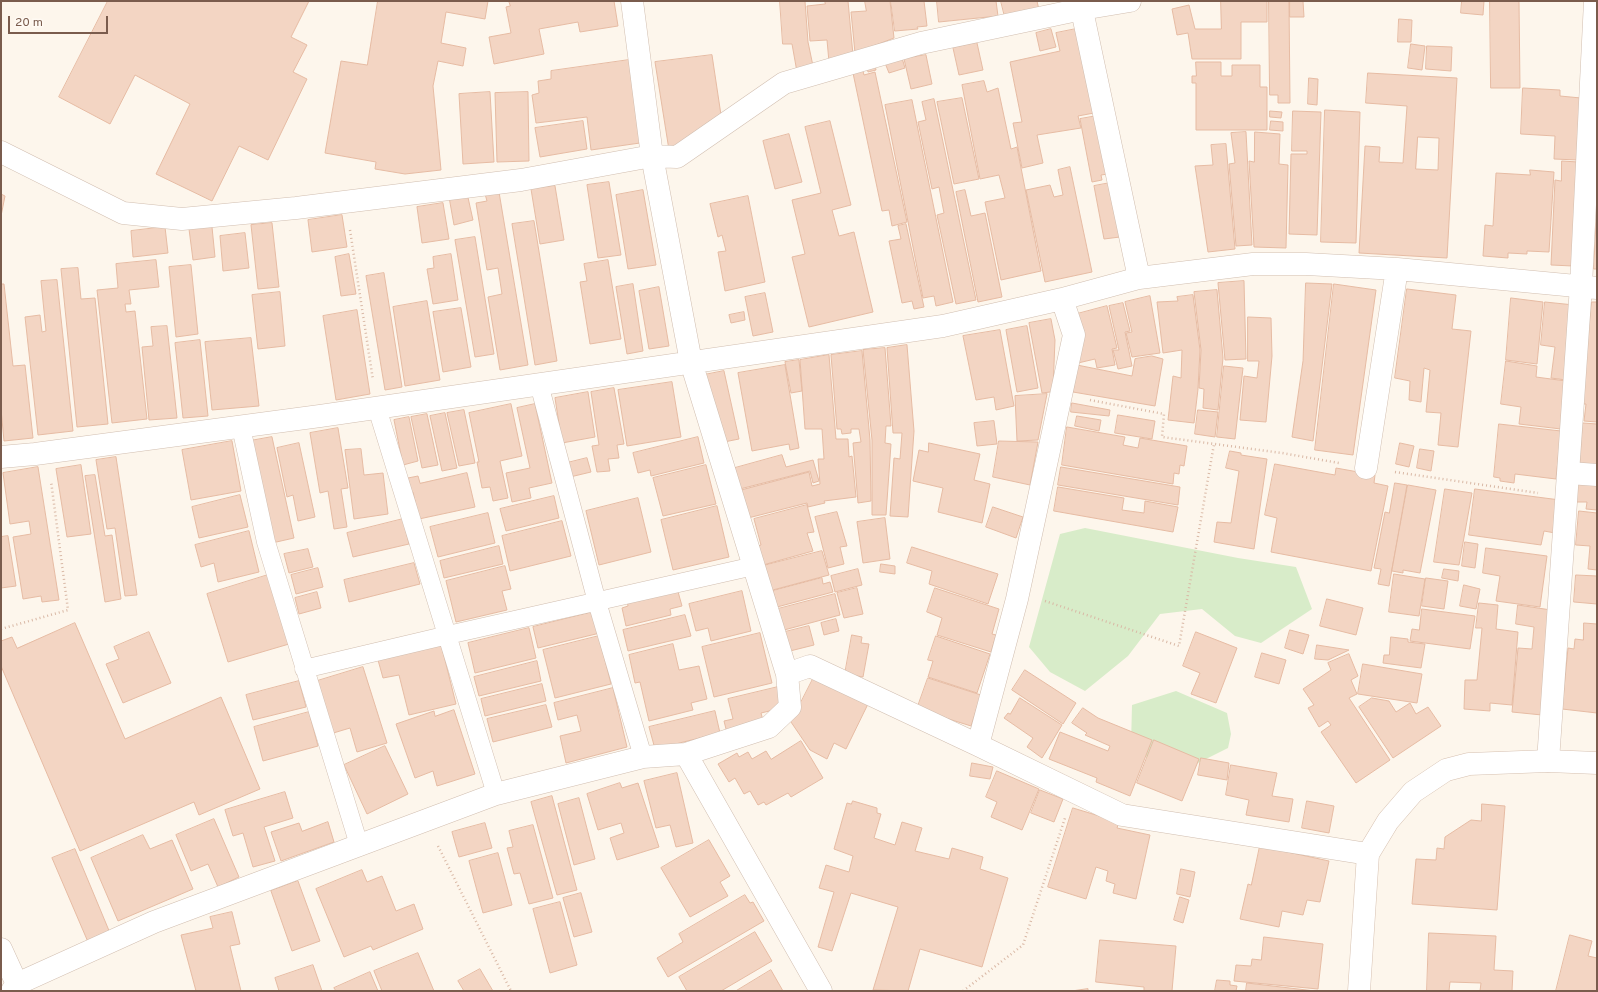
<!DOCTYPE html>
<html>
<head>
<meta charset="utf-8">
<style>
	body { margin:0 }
	#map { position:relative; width:1598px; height:992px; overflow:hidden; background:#fdf6ec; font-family:Overpass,sans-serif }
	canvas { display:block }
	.frame { position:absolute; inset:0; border:2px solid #7a5c4d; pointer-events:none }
	.scale { position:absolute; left:8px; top:16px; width:100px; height:18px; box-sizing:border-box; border:2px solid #7a5c4d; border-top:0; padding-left:5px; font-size:12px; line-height:14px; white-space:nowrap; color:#7a5c4d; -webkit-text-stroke:3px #fffaf3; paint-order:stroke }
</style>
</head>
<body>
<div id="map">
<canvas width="1598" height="992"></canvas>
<div class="frame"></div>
<div class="scale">20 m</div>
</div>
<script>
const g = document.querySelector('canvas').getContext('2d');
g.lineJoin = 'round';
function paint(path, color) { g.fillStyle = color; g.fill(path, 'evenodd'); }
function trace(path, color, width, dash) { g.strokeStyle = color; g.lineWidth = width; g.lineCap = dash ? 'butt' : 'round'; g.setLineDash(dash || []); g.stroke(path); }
const green = new Path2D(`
	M1085,528L1238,558L1296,567L1312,609L1261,643L1235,636L1202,609L1160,614L1128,656L1085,691L1050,672L1029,647L1060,534Z
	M1176,691L1227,713L1231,734L1228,748L1184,770L1167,772L1131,745L1132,705Z`);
const building = new Path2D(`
	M108,1H309L291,37L307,45L293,72L307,79L268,160L239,146L212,201L156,174L190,104L135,75L110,124L59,97Z
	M378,1H488L485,19L446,12L441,43L466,48L463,66L438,61L433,86L441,170L405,174L375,169L376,162L325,153L341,61L367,65Z
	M509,1H614L618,26L580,32L578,22L539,29L544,54L494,64L489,37L511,33L506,7L510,6Z
	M780,1H805L808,42L813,66L797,72L792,44H783Z
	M825,1H848L853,55L829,62L827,40L810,41L807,6L825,4Z
	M865,1H890L894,38L855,53L851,12L866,11Z
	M891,1H924L927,26L917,27L918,29L895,31Z
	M937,1H996L998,16L939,22Z
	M1001,1H1037L1039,10L1005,17Z
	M1221,1H1267V22H1241V59H1192L1188,33L1177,35L1172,9L1189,5L1195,29H1221Z
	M1269,1H1289L1290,103H1278V95H1270Z
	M1290,1H1303L1304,17H1290Z
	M1462,1H1484L1483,15L1461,13Z
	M1490,1H1519L1520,88H1491Z
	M1399,19L1412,20L1411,42H1398Z
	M1051,29L1056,47L1040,51L1036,33Z
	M1076,29L1094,113L1078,116L1081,128L1037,135L1043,163L1022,168L1013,123L1022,122L1010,62L1060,51L1056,33Z
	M977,43L983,70L959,75L953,48Z
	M1411,44L1425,46L1422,70L1408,68Z
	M1427,46L1452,47L1451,71L1426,69Z
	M712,55L721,115L669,150L655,62Z
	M926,55L932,84L911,89L904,59Z
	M902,58L905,68L889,73L885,63Z
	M629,60L640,143L591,150L587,117L536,123L532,95L539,93L538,81L551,79V71Z
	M1196,62H1221V76H1232V65H1260V87H1267V130H1196V83H1192V76H1196Z
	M875,65L876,70L868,72L867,67Z
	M863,71L864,75L875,72L907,222L892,226L889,210L882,211L853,73Z
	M1368,73L1457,78L1447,258L1359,253L1365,146L1380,147L1379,162L1403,163L1407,106L1366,103ZM1418,137L1439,138L1438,170L1416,169Z
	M1309,78L1318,79L1317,105L1308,104Z
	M984,81L987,92L998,88L1011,149L1017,147L1041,271L1001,280L985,202L1005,198L999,175L980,179L962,85Z
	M1523,88L1560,90V96L1581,98L1578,160L1554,159L1555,136L1521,134Z
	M490,92L494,162L463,164L459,94Z
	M528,92L529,161L497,162L495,93Z
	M962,98L979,179L954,184L937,102Z
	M934,99L976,300L956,304L937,215L944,213L939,187L932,189L918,122L926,120L922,102Z
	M912,100L953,302L936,306L934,296L923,298L885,105Z
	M1325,110L1360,112L1356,243L1321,242Z
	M1270,111L1282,112L1281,118L1270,117Z
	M1293,111L1321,112L1317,235L1289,234L1291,154H1307V151H1292Z
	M1097,116L1108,174L1101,175L1102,180L1092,182L1080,119Z
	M583,121L587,149L540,157L535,128Z
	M830,121L851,205L832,210L839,236L854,232L873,312L809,327L792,257L805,254L792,200L821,193L805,127Z
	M1271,121L1283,122V131L1270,130Z
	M1246,132L1252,245L1236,246L1229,164L1235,163L1231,133Z
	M1255,132L1280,134L1279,164L1288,165L1286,248L1254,247L1249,161L1254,162Z
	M789,134L802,182L775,189L763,141Z
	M1226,144L1235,249L1208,252L1195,166L1213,165L1211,145Z
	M1562,161L1578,162L1573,266L1551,265L1555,180L1561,181Z
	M1070,167L1092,272L1045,282L1026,190L1050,185L1054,197L1063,195L1058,170Z
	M1530,170L1554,172L1549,252L1527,251V254L1508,253V258L1483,256L1485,225L1493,226L1496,173L1530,175Z
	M609,182L621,255L598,258L587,185Z
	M1110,183L1120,237L1104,239L1094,186Z
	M555,186L564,240L540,244L531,189Z
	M643,190L656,265L628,269L616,195Z
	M965,190L971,216L985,213L1002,297L978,302L956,192Z
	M499,192L528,365L500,370L488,297L502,294L498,268L487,270L476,203L487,201L485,194Z
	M467,193L473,220L454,225L449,197Z
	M1,194L5,196L1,216Z
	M748,196L765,282L725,291L718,252L726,251L722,235L718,237L710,204Z
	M443,203L449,239L422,243L417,207Z
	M1597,203V269H1594Z
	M342,215L347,247L312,252L308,220Z
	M534,221L557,361L535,365L512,224Z
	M272,223L279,287L258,289L251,225Z
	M906,224L924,307L914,309L912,301L902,303L889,241L901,239L898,226Z
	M165,227L168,253L133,257L131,231Z
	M212,227L215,257L193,260L189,229Z
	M245,233L249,268L223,271L220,236Z
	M475,237L494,354L475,357L455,240Z
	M349,254L356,294L341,296L335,257Z
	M451,254L458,300L433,304L427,269L434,268L433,257Z
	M156,260L159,287L129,290L131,304H125L126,312L135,311L147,419L112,423L97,290L118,288L116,264Z
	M608,260L621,339L590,344L580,282L587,281L584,264Z
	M191,265L198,334L176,337L169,267Z
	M78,268L81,299L95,298L108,424L77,427L61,269Z
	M384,273L402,387L385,390L366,276Z
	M57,280L73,431L38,435L25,317L40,315L42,332L46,331L41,281Z
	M1244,281L1246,359L1225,360L1218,283Z
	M1306,283L1332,284L1313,441L1292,437L1303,361Z
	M1,284H4L13,366L25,365L33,438L4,441L1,409Z
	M633,284L643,351L627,354L616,287Z
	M1334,284L1376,290L1353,455L1315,450Z
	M659,287L669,346L649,349L639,291Z
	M1407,289L1456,295L1452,329L1471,331L1458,447L1438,445L1441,413L1426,412L1430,370L1424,368L1421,402L1409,400L1410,381L1395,378Z
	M1217,290L1223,358L1218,410L1203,408L1204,389L1199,388L1201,350L1194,292Z
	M280,292L285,346L258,349L252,295Z
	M765,293L773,332L753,336L745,297Z
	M1193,295L1200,350L1198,389L1194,423L1168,420L1173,376L1181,378L1182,350L1163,353L1157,302L1178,301L1177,297Z
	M1150,296L1160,353L1132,357L1126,333L1132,332L1125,302Z
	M1511,298L1543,302L1537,364L1506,360Z
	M427,301L440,380L405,386L393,307Z
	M1545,302L1574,305L1566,380L1551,378L1555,347L1541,345Z
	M1592,302H1597V422L1584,421L1586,404H1582Z
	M1123,303L1130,331L1125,332L1132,366L1118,369L1113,350H1119L1109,306Z
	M1107,306L1117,348L1112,349L1115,365L1097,368L1095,359L1078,363L1077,314Z
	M461,308L471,367L443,372L433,312Z
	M357,310L370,394L336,400L323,316Z
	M744,312L745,320L731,323L729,315Z
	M1248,317L1271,318L1272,356L1266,422L1240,420L1244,376L1257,378L1259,361H1248Z
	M1051,319L1055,340L1053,389L1050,392L1042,393L1029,323Z
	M167,326L177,418L149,420L142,347L153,346L151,327Z
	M1027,326L1038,388L1017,392L1006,330Z
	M1000,330L1014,406L996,410L994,397L976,400L963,336Z
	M251,338L259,406L212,410L205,342Z
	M200,340L208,416L183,418L175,343Z
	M907,345L914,431L908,517L890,516L894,458L900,459L902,433H893L887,348Z
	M885,348L891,426H886L885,443L891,444L886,515H872V440L863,350Z
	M862,351L870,440L871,501L858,503L853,443L861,442L859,429H851V433L842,434L841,429H837L831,355Z
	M829,355L836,439H848L849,457L852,456L856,497L824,501L825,503L808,507L807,503L748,518L741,490L809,472L812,486L820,484L818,459H824L822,429H805L800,360Z
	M1152,356L1163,359L1155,406L1073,392L1077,365L1132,376L1135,359Z
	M799,360L802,391L791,393L785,362Z
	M1506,361L1537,366L1536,377L1566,381L1561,429L1519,424L1521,407L1501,404Z
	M785,365L799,448L790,450L789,444L752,451L738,373Z
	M1224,366L1243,368L1235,439L1217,437Z
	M724,371L739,439L724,442L704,375Z
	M672,382L681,437L627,446L618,390Z
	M614,388L624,444L617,445L619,458L608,459L610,471L597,472L592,446L599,445L591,392Z
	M588,392L595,437L562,443L555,398Z
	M1047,394L1038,440L1017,441L1015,396Z
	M1072,403L1110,410L1109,416L1071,412Z
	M511,404L522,456L500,461L508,498L493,501L490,487L482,488L477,462H479L469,413Z
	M535,404L552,483L529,488L531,498L512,502L506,473L530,468L517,408Z
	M464,410L475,463L459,466L447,413Z
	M1198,410L1218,412L1215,437L1195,434Z
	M445,413L457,468L442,471L430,416Z
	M427,414L438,465L422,468L411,417Z
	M1118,415L1155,421L1152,439L1115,433Z
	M1077,416L1101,420L1099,431L1075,426Z
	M409,417L418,461L403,465L394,420Z
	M994,421L997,444L977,446L974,423Z
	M1583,423L1597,424V469L1580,467Z
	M1499,424L1561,431L1556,479L1515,474L1514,483L1500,481V478L1494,477Z
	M1067,427L1125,437L1123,445L1138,448L1140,438L1187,446L1184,466L1180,465L1179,474L1174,473L1173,484L1062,465Z
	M338,428L348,488L341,489L347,527L334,529L328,491L320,493L310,433Z
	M272,437L294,538L272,543L250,441Z
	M698,437L704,463L651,476L650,470L638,473L633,453Z
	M232,441L241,491L191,500L182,450Z
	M999,441L1038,442L1030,485L993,477Z
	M299,443L315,517L298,521L293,495L287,497L277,448Z
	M929,443L980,454L974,480L990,484L982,523L938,512L943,488L913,481L919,450L928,452Z
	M1400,443L1414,446L1409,467L1396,464Z
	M361,449L364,475L383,473L388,514L354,519L345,450Z
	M1420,449L1434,451L1431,471L1417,468Z
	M1230,451L1241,453V455L1267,459L1254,549L1214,542L1217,522L1231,523L1239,471L1226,468Z
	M782,455L786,467L813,460L819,481L813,483L810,471L740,489L735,468Z
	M116,457L137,595L125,596L115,528L107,529L96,460Z
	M587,458L591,472L570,477L567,463Z
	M1275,464L1335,475L1336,468L1375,475L1374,483L1388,486L1371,571L1271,552L1277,518L1265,515Z
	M81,465L91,534L67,537L56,469Z
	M706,465L716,504L663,516L653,478Z
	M38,467L59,600L42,602L41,596L23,599L13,537L31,534L29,521L10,524L3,473Z
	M1061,467L1180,487L1178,505L1058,485Z
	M467,473L475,507L419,519L413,492L411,493L408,478L418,476L420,483Z
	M95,475L105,536L112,535L121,599L105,602L85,476Z
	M1578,480L1597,481V510L1586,509L1587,502H1576Z
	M1395,483L1407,485L1389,586L1378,584L1381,569L1374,568L1385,512L1389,513Z
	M1408,485L1436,490L1420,573L1403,570V573L1392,571Z
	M1058,487L1124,498L1122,510L1144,513L1145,501L1178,507L1173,532L1054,511Z
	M1445,489L1472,493L1459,565L1434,562Z
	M1475,489L1560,500L1555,533L1544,531L1541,545L1469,535Z
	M240,495L248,527L199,538L192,507Z
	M554,496L559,518L506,531L500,509Z
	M638,498L651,552L599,565L586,511Z
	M807,505L814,532L807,533L813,551L763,565L758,546L761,545L754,519Z
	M717,506L729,557L673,570L661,520Z
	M993,507L1023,517L1016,538L986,527Z
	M1579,511L1597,513V570L1588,569L1590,546L1576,545Z
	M837,512L847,546L840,547L844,564L828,568L815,517Z
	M488,513L495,543L438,557L430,527Z
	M885,518L890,559L863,563L857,522Z
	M403,519L409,544L353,557L347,533Z
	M562,521L571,556L510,571L502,536Z
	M249,531L259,572L218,582L214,563L201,567L195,545Z
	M8,536L16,586L1,588V537Z
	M1465,542L1478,544L1475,568L1462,566Z
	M499,546L503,564L444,578L440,561Z
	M912,547L998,574L988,604L929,584L932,571L907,563Z
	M1486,548L1547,556L1540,607L1496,601L1500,576L1483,573Z
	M308,549L313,567L289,573L284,554Z
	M822,551L829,575L769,591L763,566Z
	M414,563L420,584L349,602L344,580Z
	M881,564L895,566V574L880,572Z
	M505,566L511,589L502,591L507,610L456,622L446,581Z
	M318,568L323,587L296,594L291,575Z
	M858,569L862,585L835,592L831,576Z
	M1444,569L1459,571L1458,581L1442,578Z
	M1394,574L1425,579L1419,616L1389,612Z
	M268,575L289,644L228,662L207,594Z
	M1576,575L1597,576V604L1574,602Z
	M822,578L823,584L830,582L833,592L777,607L773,591Z
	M1426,578L1448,581L1444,609L1422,606Z
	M1464,585L1480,589L1476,609L1460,606Z
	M677,588L682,606L670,609L671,615L626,626L622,608L628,606L627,600Z
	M857,588L863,614L844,618L837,593Z
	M935,588L999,609L992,634L996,635L991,652L937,635L942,618L927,612Z
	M742,591L751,631L711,641L708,628L696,631L689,604Z
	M317,592L321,608L299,614L295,598Z
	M835,594L840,615L784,630L778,609Z
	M1327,599L1363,608L1356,635L1320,626Z
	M1479,603L1498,605L1496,629L1518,632L1512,705L1490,703V711L1464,709L1465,680H1477L1482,628H1476Z
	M1518,605L1551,610L1542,715L1512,712L1518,648L1532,649L1534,627L1516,624Z
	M1422,609L1475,616L1470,649L1410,641L1412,629L1419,630Z
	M594,612L600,633L538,648L533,627Z
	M685,615L691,636L628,651L623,630Z
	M836,619L839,631L824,635L821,623Z
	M75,623L125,739L221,697L260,789L199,815L194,802L80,851L1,666V641L12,637L17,648Z
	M1584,623L1597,624V713L1562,709L1568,648L1574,649L1575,639L1583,640Z
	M809,626L814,645L786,652L781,633Z
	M529,628L536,658L475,673L468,643Z
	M1290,630L1309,635L1303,654L1285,648Z
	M149,632L171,683L123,703L106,664L119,659L114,647Z
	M1196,632L1237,648L1216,703L1191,694L1200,673L1183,666Z
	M760,633L772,683L714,697L702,647Z
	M852,635L862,637L861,643L869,644L863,677L845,674Z
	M599,636L611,684L555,698L543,650Z
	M936,636L990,654L977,693L928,677L933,661L928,660Z
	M1391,637L1408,639V642L1425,644L1421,668L1383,663L1384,655H1389Z
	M441,644L456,704L409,715L399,675L383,678L378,660Z
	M673,644L679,670L699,666L707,699L691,703L693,710L649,721L640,682L635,683L629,655Z
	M1317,645L1349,650L1328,660L1315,659Z
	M1262,653L1286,660L1279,684L1255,677Z
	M1349,654L1358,676L1351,680L1357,694L1349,698L1390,760L1356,783L1321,732L1331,725L1328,721L1319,727L1308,708L1314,705L1303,689L1331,670L1328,663Z
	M537,661L541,681L479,696L474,677Z
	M1363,664L1422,674L1417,703L1358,694Z
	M363,667L387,743L357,752L350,728L330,734L314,682Z
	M1025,670L1076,703L1063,724L1012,690Z
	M814,677L868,704L846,749L834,743L827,759L810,750L791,722Z
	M928,678L981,695L971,726L917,709Z
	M299,681L306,707L253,720L246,695Z
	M542,684L546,701L485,716L481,699Z
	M778,687L782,708L761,713L764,724L727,733L724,721L733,719L728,699Z
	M613,688L627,747L566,763L560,736L581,731L577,715L558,720L554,703Z
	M1020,698L1062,725L1042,758L1027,747L1033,738L1004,718L1008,713L1010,714Z
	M1372,698L1389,701L1396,712L1410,703L1416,714L1428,707L1441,726L1393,758L1359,707Z
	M546,705L552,727L493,742L487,719Z
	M1083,708L1098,718L1152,740L1130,796L1096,782L1097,778L1049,759L1060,732L1108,751L1110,746L1085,735L1087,733L1072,723Z
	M454,710L475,774L437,786L433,771L415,778L396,724L434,711L435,716Z
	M715,711L720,733L655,749L649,727Z
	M309,712L318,746L263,761L254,727Z
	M1154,740L1199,759L1182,801L1137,783Z
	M801,741L823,778L791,797L788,793L766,805L764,802L758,805L750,791L744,794L735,778L729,782L718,764L737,753L739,757L748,752L752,759L766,751L771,759Z
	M385,746L408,794L367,814L344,765Z
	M1201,758L1229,763L1227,780L1198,775Z
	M972,763L993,767L990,779L970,776Z
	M1231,765L1277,773L1272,796L1293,799L1289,822L1246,815L1249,800L1226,795Z
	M997,771L1039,789L1022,830L991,817L997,802L986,797Z
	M677,773L693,843L676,847L670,825L656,828L644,781Z
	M620,783L622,788L638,783L659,847L617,860L610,838L624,833L621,823L598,830L587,794Z
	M1040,790L1063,799L1054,822L1031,813Z
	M285,792L293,818L264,827L275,861L253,867L243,833L233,836L225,810Z
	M552,796L577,890L557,895L531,802Z
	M579,798L595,859L574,865L558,804Z
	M853,801L877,808V813L881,814L874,838L895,845L902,822L922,828L915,851L949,859L952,848L983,857L980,869L1008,878L982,967L920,949L908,991L873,990L898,907L851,893L832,951L818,947L834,892L819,888L826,865L849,872L853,856L834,849L847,803L851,804Z
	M1307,801L1334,806L1329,833L1302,828Z
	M1482,804L1505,806L1497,910L1412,904L1416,859L1436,860L1437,848L1444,849L1445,837L1471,820L1481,821Z
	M1073,808L1119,822L1117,828L1150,835L1136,899L1113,893L1115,884L1106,881L1108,871L1096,867L1086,899L1048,887Z
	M214,819L239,877L218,887L208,864L191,871L176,835Z
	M328,822L334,842L281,861L271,832L299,823L302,831Z
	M485,823L492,848L459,857L452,832Z
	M533,825L553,898L529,904L520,873L514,874L507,848L513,847L509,831Z
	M143,835L150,849L172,840L193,889L118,921L91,858Z
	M709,840L730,876L720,882L728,896L690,917L661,868Z
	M1260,846L1329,861L1320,902L1307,900L1303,915L1282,911L1279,927L1240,919L1248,884L1251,885Z
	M75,849L110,933L88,942L52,858Z
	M498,853L512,905L483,913L469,861Z
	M1181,869L1195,872L1190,897L1177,894Z
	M362,870L367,882L382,876L396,911L414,904L423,929L373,950L371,946L344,957L316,889Z
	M298,881L320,941L292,951L271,891Z
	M581,893L592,932L574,937L563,898Z
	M745,895L750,903L753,902L764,921L668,977L657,958L683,942L679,934Z
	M1180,897L1189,900L1183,923L1174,920Z
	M560,902L577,965L550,973L533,909Z
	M232,912L240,944L230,946L241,991H196L181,935L213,928L210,917Z
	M755,932L772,961L721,991H687L679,977Z
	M1429,933L1496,936L1494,970L1513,971L1512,991H1480L1481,983L1450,982L1449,991H1427Z
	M1570,935L1592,941L1588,956L1597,958V991H1556Z
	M1264,937L1323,944L1318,989L1234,981L1236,965L1251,966L1252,959L1261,960Z
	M1100,940L1176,946L1172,991H1144V987L1096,982Z
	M418,953L434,991H382L374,971Z
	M313,965L322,991H279L275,978Z
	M480,969L493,991H464L458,981Z
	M771,970L783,991H736Z
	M370,972L378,991H336L334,988Z
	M1217,980L1230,981V985L1237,986L1236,991H1215Z
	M1247,983L1315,991H1246Z
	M1088,989V991H1072Z`);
const path = new Path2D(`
	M350,230L373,380
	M1090,400L1164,414L1162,437L1282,453L1339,463
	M1395,472L1538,493
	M1045,601L1179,646L1214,444
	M1,629L68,610L51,481
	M438,846L511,991
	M963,991L1023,945L1065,818`);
const lane = new Path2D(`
	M539,384L597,602L643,757
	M377,408L496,794
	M241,427L266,542L359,845
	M304,669L448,635L754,566`);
const street = new Path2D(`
	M1080,1L1139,278
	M1,152L123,213L182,219L296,208L521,180L652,156L677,157L784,83L921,43L1082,9L1130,1
	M1,457L35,454L320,416L943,326L1062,299L1139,278L1253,264H1306L1397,269L1597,288
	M1366,468L1397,269
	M1569,473L1597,475
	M787,674L810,666L978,745L1122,815L1368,854
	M978,745L1017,599L1074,335L1062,299
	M686,754L821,991
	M1548,761L1581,286L1595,1
	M1,949L17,984
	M12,991L17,984L154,922L496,794L643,757L686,754L769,727L790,707L787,674L691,362L652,156L632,1`);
const secondary = new Path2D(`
	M1359,991L1368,854L1388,821L1413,792L1446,770L1469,764L1548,761L1597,763`);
paint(green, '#d8ecc9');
paint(building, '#f3d5c3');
trace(building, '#e6bba3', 1);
trace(lane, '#d1beb0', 19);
trace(street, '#d1beb0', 23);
trace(secondary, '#d6c0b0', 23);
trace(path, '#d9b8a5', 2.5, [1, 3]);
trace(lane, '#fff', 18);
trace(street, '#fff', 22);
trace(secondary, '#fff', 22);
</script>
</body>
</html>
